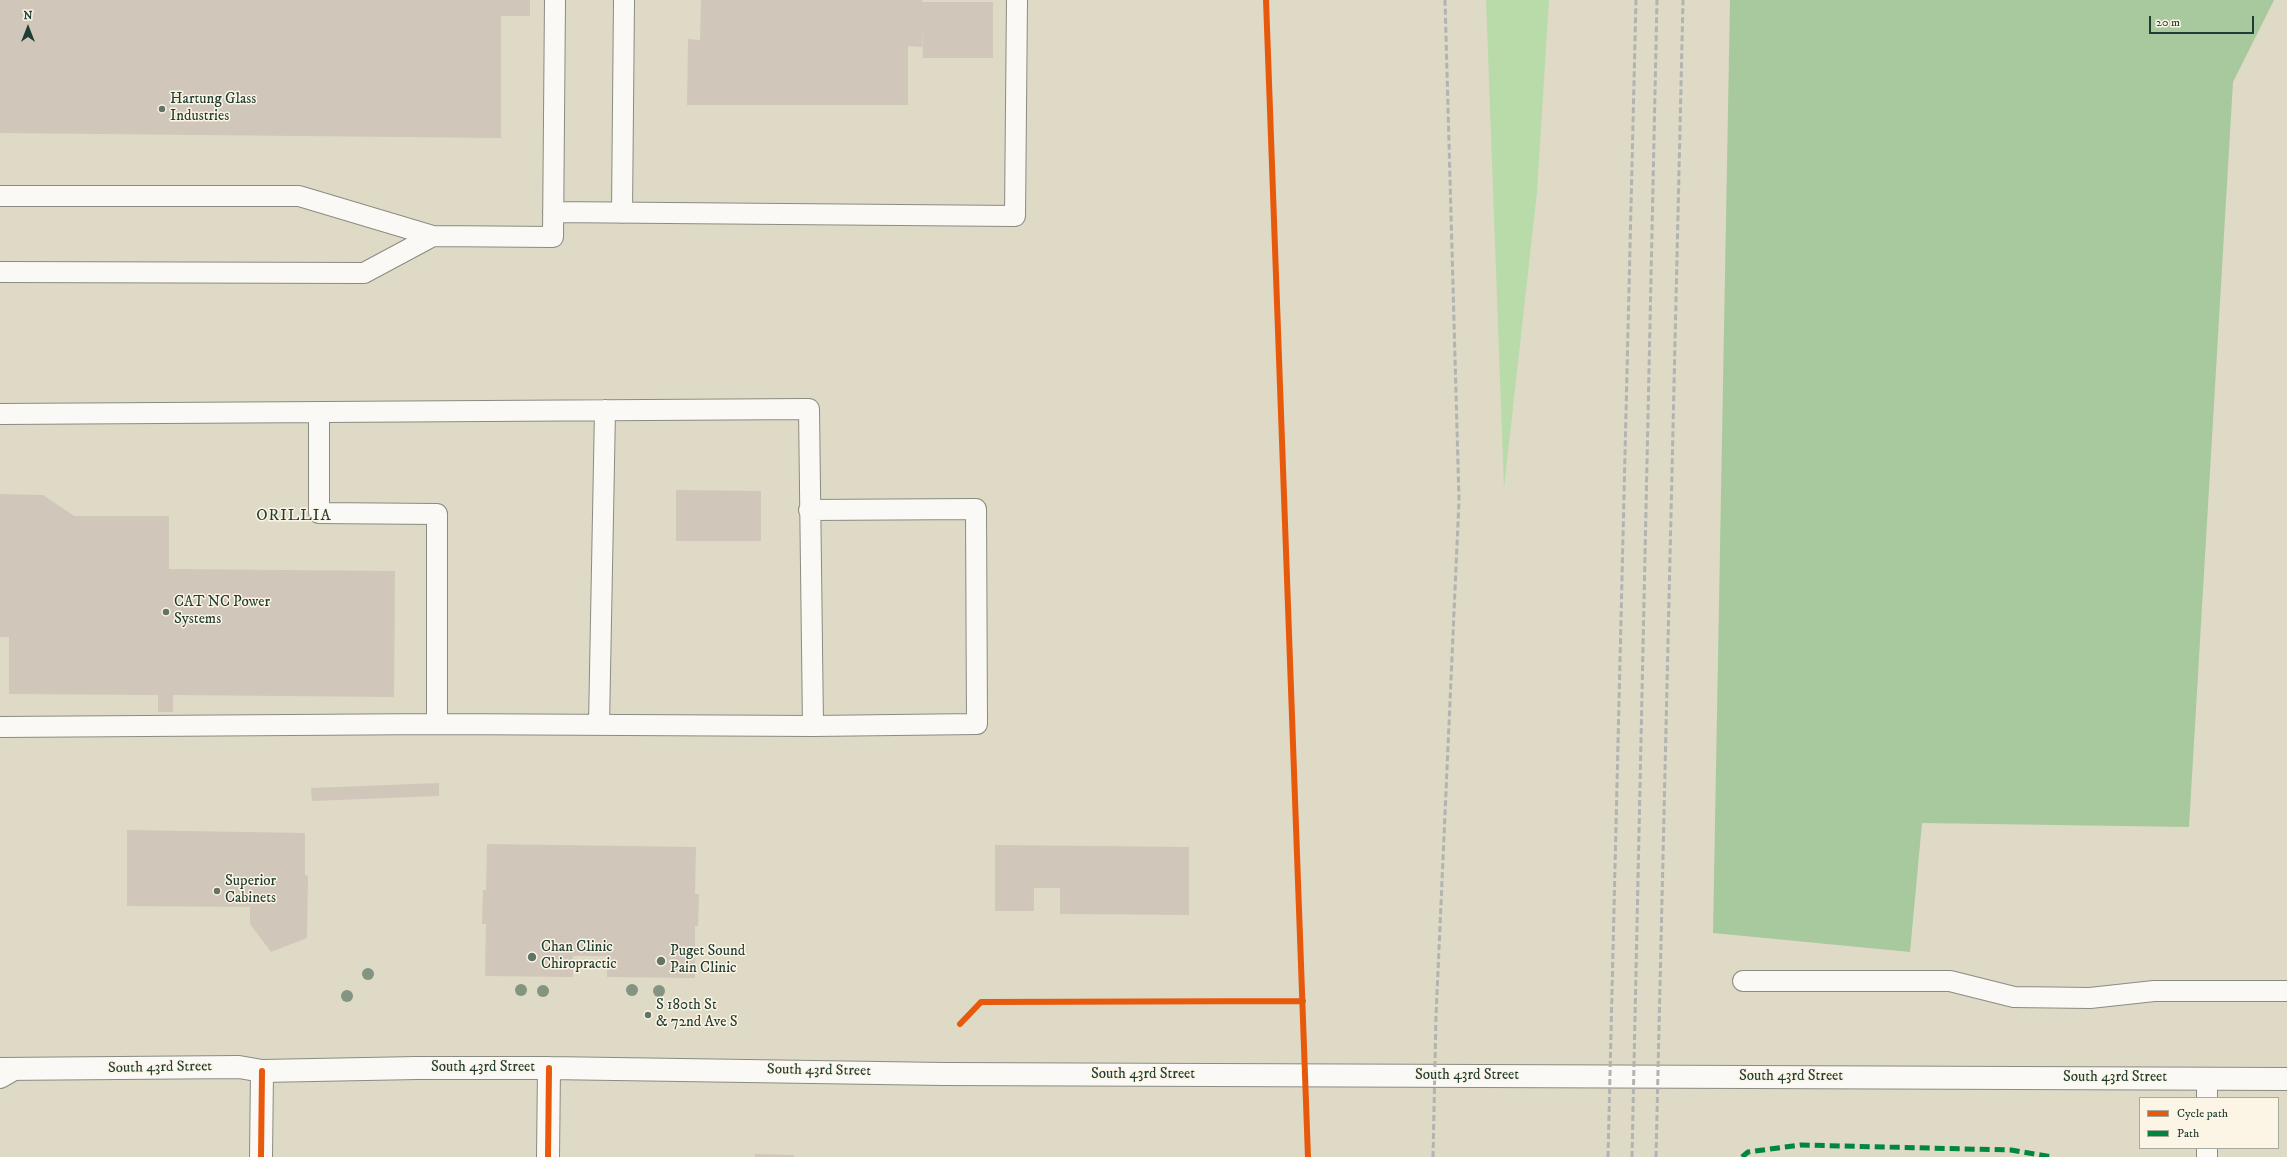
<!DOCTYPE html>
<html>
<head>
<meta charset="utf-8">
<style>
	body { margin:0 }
	#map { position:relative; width:2287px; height:1157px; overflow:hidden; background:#dedac6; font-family:"IM FELL DW Pica",serif }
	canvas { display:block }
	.legend { position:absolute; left:2139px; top:1097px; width:140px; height:52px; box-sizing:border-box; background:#fcf5e5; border:1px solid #a4ab9e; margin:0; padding:5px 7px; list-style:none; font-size:12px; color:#1f3d34 }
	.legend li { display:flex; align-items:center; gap:8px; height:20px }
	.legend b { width:20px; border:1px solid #a4ab9e }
	.north { position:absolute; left:8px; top:8px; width:40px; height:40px; -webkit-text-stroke:3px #fcf5e5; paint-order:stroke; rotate:0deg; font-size:11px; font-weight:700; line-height:16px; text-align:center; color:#1f3d34 }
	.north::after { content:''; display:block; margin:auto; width:14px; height:18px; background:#1f3d34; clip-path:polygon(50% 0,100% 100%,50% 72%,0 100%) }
	.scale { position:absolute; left:2149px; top:16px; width:105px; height:18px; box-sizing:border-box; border:2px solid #1f3d34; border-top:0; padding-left:5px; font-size:12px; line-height:14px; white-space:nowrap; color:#1f3d34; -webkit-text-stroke:3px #fcf5e5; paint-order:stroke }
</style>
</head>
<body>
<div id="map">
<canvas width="2287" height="1157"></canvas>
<ul class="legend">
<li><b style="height:5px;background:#e8590c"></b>Cycle path</li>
<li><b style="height:5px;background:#00873e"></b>Path</li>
</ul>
<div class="north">N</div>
<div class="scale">20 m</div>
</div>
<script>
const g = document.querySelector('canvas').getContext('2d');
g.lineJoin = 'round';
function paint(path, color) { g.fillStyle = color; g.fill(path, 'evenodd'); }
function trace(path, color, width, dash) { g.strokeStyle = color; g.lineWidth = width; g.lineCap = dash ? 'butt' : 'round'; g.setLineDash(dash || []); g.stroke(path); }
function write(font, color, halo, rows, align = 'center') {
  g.font = font + ' "IM FELL DW Pica",serif'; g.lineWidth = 3; g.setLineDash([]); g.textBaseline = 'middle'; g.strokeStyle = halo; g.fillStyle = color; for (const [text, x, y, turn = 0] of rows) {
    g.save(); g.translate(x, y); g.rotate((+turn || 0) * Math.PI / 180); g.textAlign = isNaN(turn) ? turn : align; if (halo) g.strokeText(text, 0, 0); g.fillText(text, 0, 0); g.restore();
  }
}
const green = new Path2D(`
	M1486,0H1549L1537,192L1504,488Z`);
const forest = new Path2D(`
	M1730,0H2274L2233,82L2189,827L1922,823L1910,952L1713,933Z`);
const building = new Path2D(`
	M0,0H530V16H501V138L0,133Z
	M701,0H922V2H993V58H923L922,27V47L908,46V105H687L688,39L700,40Z
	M676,490L761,491V541H676Z
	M0,494L43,495L74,516H169V569L395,571L394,697L173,695V712H158V695L9,694V637H0Z
	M439,783V796L312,801L311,788Z
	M127,830L305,833V875L308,876L307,938L271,952L250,924V907L127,906Z
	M487,844L696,847L695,894H699L698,926H695V978L607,977V956H573V977L485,976L486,924H482L483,890H486Z
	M995,845L1189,847V915L1060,914V888H1034V911H995Z
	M755,1154L794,1155V1157H755Z`);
const lane = new Path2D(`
	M0,196H299L433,236L364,273L0,272
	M553,212L1015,216L1017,0
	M622,213L624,0
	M433,236L553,237L555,0
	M0,414L809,409L813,726L977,724L976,509L809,510
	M437,724L813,726
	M599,725L605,410
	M0,727L437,724V514L319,513V412
	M1743,981H1950L2014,997L2090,998L2154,991H2287
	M2207,1079V1098
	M2207,1148V1157`);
const street = new Path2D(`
	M261,1157L262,1071`);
const secondary = new Path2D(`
	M0,1069L239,1067L262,1071L417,1068H549L944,1074L2287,1079
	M548,1157L549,1068`);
const primary = new Path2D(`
	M0,1077L14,1069`);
const rail = new Path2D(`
	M1433,1157L1436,1016L1459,500L1445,0
	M1608,1157L1636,0
	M1632,1157L1657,0
	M1656,1157L1683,0`);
const quiet = new Path2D(`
	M1742,1157L1748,1152L1800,1145L2011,1150L2052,1157`);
const cycleway = new Path2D(`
	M1266,0L1308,1157
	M960,1024L981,1002L1303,1001
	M261,1157L262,1071
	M548,1157L549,1068`);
const trees = [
	[368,974],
	[521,990],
	[632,990],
	[543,991],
	[659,991],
	[347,996]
];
const markers = [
	[162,109,4,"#627467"],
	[166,612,4,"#627467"],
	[217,891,4,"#627467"],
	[532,957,5,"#627467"],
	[661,961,5,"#627467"],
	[648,1015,4,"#627467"]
];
const poiNames = [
	["Hartung Glass",170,100],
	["Industries",170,117],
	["CAT NC Power",174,603],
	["Systems",174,620],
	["Superior",225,882],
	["Cabinets",225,899],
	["Chan Clinic",541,948],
	["Chiropractic",541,965],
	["Puget Sound",670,952],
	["Pain Clinic",670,969],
	["S 180th St",656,1006],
	["& 72nd Ave S",656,1023]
];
const streetNames = [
	["South 43rd Street",160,1068,-1],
	["South 43rd Street",483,1068],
	["South 43rd Street",819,1071,1],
	["South 43rd Street",1143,1075],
	["South 43rd Street",1467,1076],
	["South 43rd Street",1791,1077],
	["South 43rd Street",2115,1078]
];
const neighbourhoodNames = [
	["ORILLIA",294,517]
];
paint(green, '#b9dba9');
paint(forest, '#a8c99d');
paint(building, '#d1c6ba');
trace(lane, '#8a8c81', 22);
trace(street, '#8a8c81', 24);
trace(secondary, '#8a8c81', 24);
trace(primary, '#8a8c81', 24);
trace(lane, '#faf9f6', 20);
trace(street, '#faf9f6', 22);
trace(secondary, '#faf9f6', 22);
trace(primary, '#faf9f6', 22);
trace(rail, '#b1b4b0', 3, [6, 3]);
trace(quiet, '#00873e', 5, [10, 5]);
trace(cycleway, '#e8590c', 6);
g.fillStyle = '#839580';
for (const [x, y] of trees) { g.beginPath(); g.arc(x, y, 6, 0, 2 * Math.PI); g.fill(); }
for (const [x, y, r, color] of markers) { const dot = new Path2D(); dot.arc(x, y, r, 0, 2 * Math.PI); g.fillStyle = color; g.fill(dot); trace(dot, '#fcf5e5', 1.5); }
write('15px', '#1f3d34', '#fcf5e5', poiNames, 'left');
write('15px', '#1f3d34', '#fcf5e5', streetNames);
g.letterSpacing = '1px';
write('16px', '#1f3d34', '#fcf5e5', neighbourhoodNames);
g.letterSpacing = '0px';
</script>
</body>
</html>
